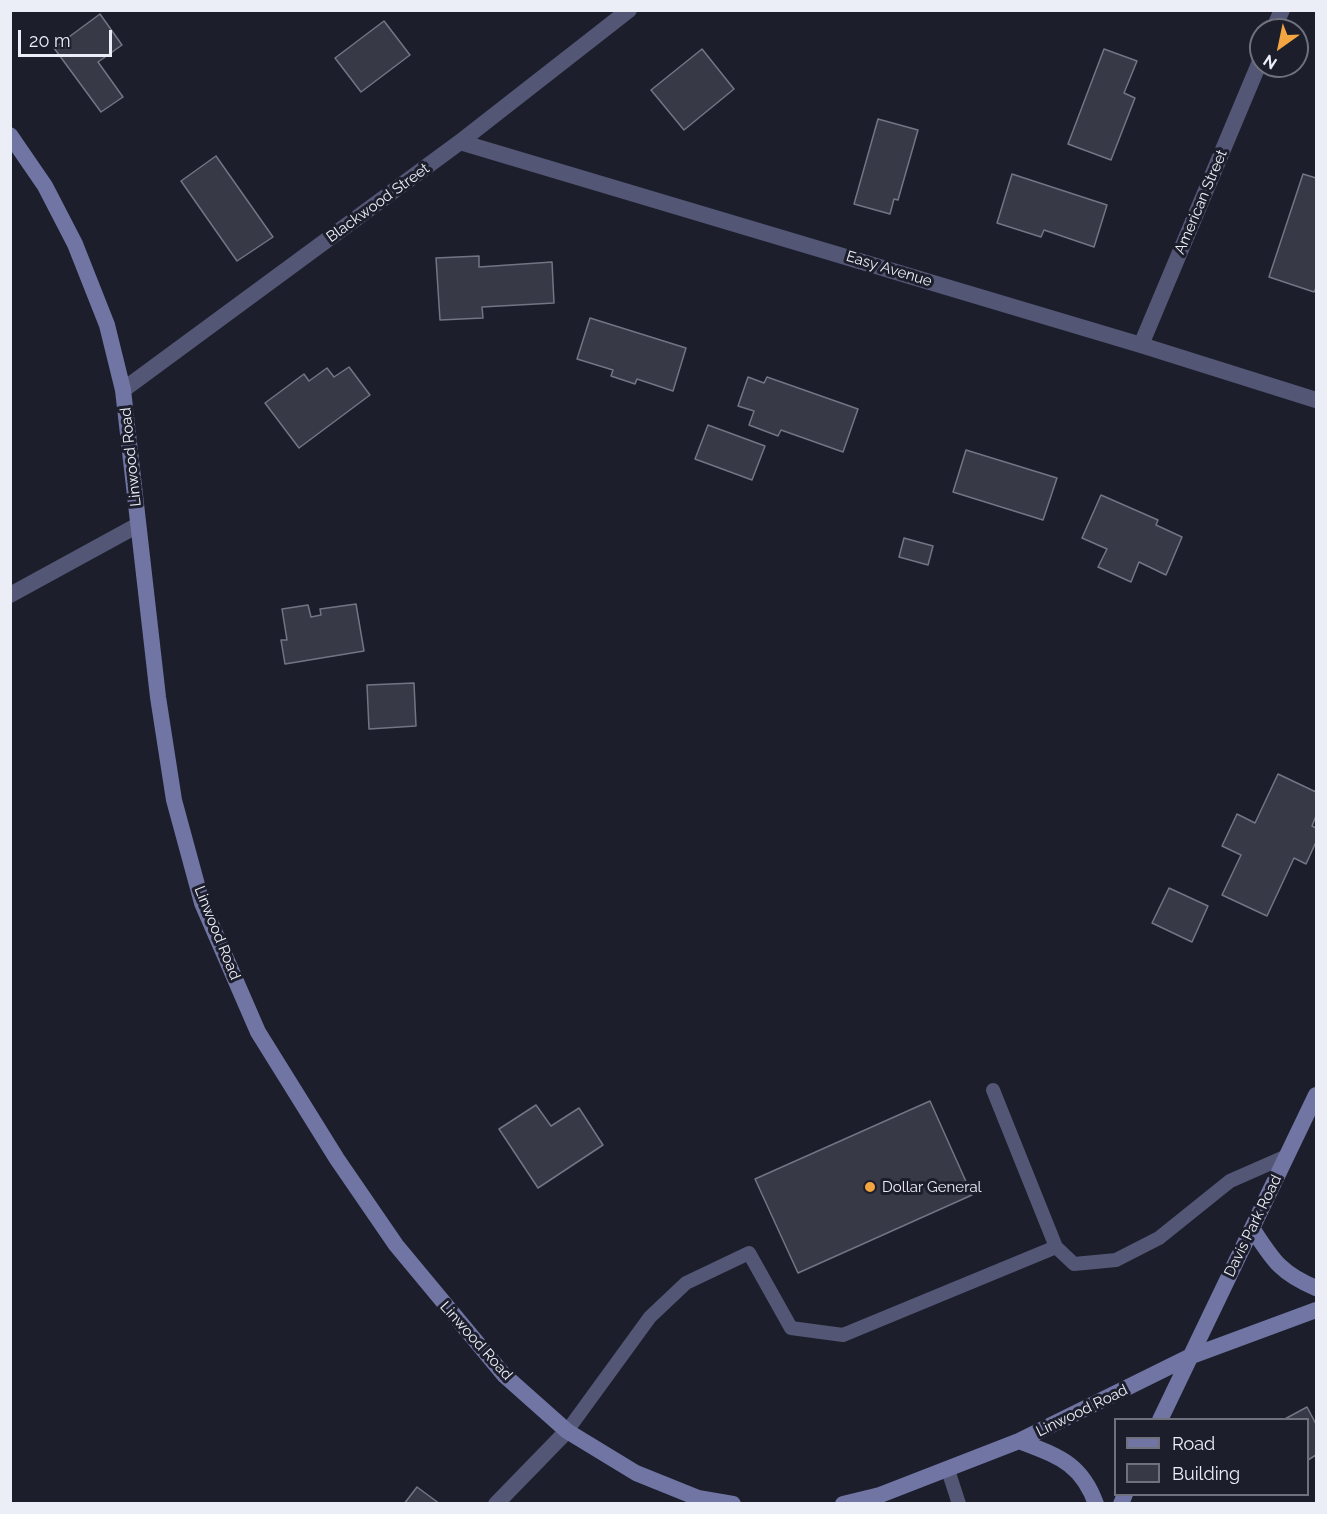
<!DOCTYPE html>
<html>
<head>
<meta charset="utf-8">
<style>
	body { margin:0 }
	#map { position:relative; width:1327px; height:1514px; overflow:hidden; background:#1c1e2b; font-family:Raleway,sans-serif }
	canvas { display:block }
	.frame { position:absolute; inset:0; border:12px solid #eceef7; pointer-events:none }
	.legend { position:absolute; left:1114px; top:1418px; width:195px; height:78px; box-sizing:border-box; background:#1c1e2b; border:2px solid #6f717d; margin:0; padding:8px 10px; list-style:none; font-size:18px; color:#eceef7 }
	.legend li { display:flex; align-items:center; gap:12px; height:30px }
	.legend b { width:30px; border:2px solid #6f717d }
	.north { position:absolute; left:1249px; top:18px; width:60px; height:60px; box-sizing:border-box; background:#1c1e2b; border:2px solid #6f717d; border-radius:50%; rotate:213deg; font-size:16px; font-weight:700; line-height:24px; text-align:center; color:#eceef7 }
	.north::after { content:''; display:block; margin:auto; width:21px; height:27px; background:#f2a541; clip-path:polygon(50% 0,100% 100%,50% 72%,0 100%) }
	.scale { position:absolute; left:18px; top:30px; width:94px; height:27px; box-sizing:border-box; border:3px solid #eceef7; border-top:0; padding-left:8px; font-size:18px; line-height:21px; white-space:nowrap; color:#eceef7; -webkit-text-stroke:4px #1c1e2b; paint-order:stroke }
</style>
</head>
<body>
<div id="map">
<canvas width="1327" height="1514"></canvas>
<div class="frame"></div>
<ul class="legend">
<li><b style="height:8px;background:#7075a4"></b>Road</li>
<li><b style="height:16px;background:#373947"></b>Building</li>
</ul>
<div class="north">N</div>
<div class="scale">20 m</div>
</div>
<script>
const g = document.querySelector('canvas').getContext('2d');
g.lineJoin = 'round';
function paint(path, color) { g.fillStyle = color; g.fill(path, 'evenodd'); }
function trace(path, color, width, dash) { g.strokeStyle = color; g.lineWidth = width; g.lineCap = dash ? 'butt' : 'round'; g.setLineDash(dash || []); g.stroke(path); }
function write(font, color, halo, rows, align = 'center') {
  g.font = font + ' Raleway,sans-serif'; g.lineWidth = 6; g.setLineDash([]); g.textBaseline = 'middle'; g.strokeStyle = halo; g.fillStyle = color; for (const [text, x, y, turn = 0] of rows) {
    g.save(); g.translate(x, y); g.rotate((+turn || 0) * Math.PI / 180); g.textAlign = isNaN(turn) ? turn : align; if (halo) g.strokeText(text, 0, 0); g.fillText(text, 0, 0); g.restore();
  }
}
const building = new Path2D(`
	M100,14L122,45L98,62L123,97L101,112L54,48Z
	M384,21L410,55L361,92L335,58Z
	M702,49L734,89L684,130L651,90Z
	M1104,49L1137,61L1124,93L1135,98L1111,160L1068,144Z
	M878,119L918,130L898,200L894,199L890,214L854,204Z
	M216,156L273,237L237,261L181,181Z
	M1012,174L1107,205L1094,247L1044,230L1041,237L997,223Z
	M1303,174L1316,178V288L1314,292L1269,277Z
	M479,256V267L552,262L554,303L482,307L483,318L440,320L436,258Z
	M590,318L686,348L673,391L637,379L635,384L611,376L613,370L577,359Z
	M349,367L370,395L299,448L265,403L304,374L309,381L327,368L334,377Z
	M748,377L764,383L767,377L858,409L843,452L781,430L778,436L749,425L754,411L738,406Z
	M708,425L765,446L752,480L695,459Z
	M966,450L1057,478L1043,520L953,492Z
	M1101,495L1158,520L1156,525L1182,537L1166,575L1139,562L1131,582L1098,567L1107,549L1082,538Z
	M904,538L933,546L928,565L899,557Z
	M356,604L364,651L285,664L281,640H287L282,609L308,605L311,617L321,615L320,609Z
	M414,683L416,726L369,729L367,685Z
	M1278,774L1316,792V816L1312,826L1316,828V842L1306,864L1294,858L1267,916L1222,895L1241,855L1222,846L1237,814L1255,823Z
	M1169,888L1208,906L1192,942L1152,923Z
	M930,1101L972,1195L798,1273L755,1179Z
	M536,1105L551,1126L579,1108L603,1145L538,1188L499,1129Z
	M1307,1407L1316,1424V1455L1308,1460V1420H1283Z
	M417,1487L440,1504H404Z`);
const service = new Path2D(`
	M993,1090L1056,1247
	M567,1431L650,1317L686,1283L749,1253L791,1328L843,1335L1056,1247L1074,1264L1116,1260L1159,1238L1230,1181L1287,1156
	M948,1470L959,1504`);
const minor = new Path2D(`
	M1273,30L1282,10
	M460,142L1141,345L1316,400
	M1141,345L1261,59
	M123,390L460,142L629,10
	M10,595L138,525
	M496,1504L567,1431`);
const secondary = new Path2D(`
	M10,135L45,186L75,244L107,325L123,390L158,697L174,800L202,903L258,1032L337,1159L396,1245L504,1375L567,1431L636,1473L698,1498L733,1504
	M1252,1228C1273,1260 1280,1273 1316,1288
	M1160,1420L1316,1095
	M1019,1441C1057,1456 1081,1462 1096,1504
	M843,1504L880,1495L1019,1441L1189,1357L1316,1310
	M1121,1504L1125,1494`);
const markers = [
	[870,1187,6,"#f2a541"]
];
const streetNames = [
	["American Street",1201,202,-67],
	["Blackwood Street",378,203,-36],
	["Easy Avenue",889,269,17],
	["Linwood Road",131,457,-96],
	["Linwood Road",217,933,68],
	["Davis Park Road",1253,1226,-64],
	["Linwood Road",476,1341,48],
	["Linwood Road",1082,1411,-26]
];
const poiNames = [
	["Dollar General",882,1187]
];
paint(building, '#373947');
trace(building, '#737585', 1.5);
trace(service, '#535674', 14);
trace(minor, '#535674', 16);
trace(secondary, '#7075a4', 16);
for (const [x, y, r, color] of markers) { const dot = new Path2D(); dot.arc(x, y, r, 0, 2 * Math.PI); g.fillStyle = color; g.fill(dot); trace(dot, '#1c1e2b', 2); }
write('15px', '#eceef7', '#1c1e2b', streetNames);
write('15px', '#eceef7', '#1c1e2b', poiNames, 'left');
</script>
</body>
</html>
